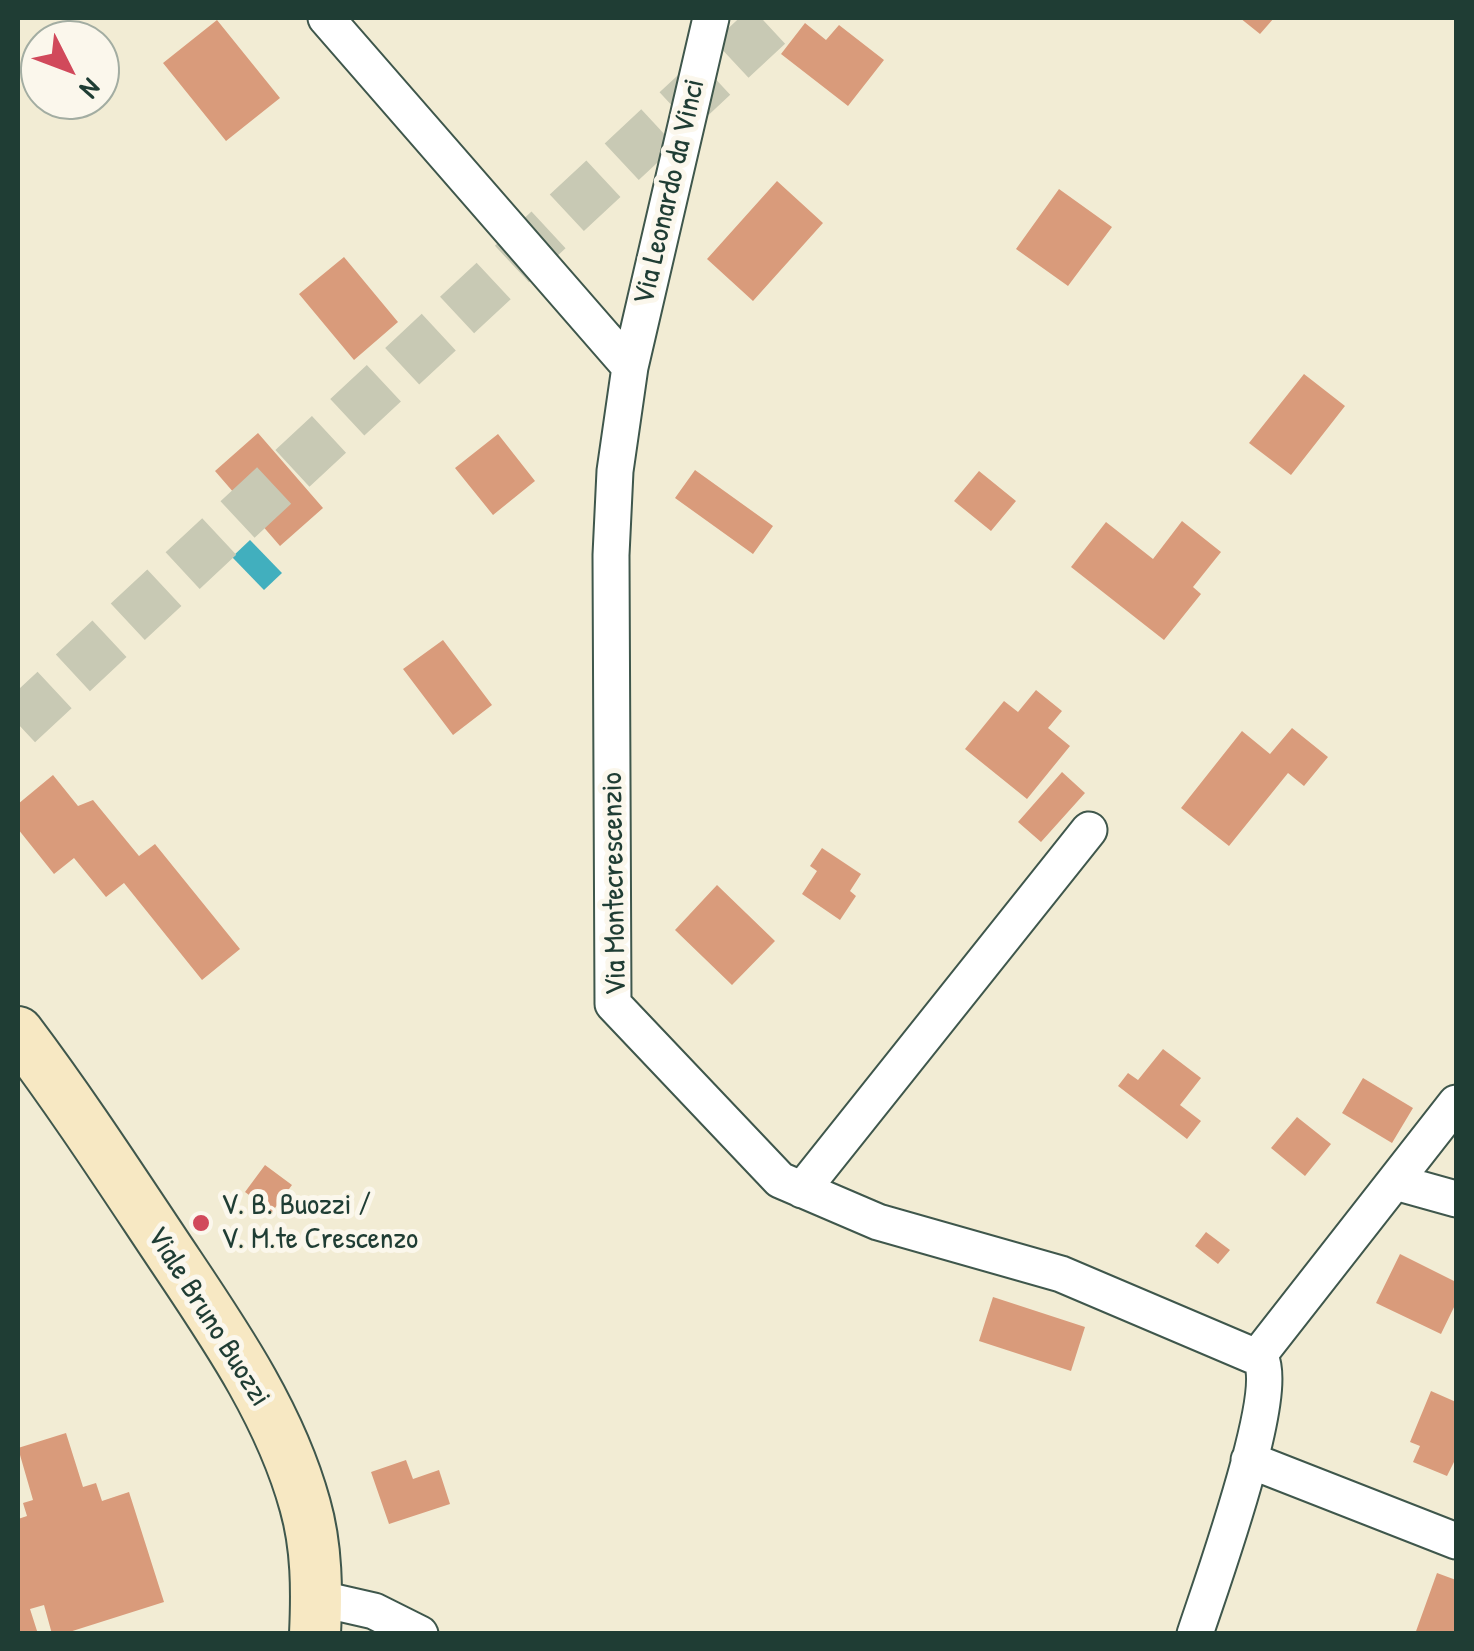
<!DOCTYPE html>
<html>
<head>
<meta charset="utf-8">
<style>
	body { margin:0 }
	#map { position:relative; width:1474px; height:1651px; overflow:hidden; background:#f2ecd4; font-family:"Patrick Hand",sans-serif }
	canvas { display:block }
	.frame { position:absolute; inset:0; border:20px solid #1f3d34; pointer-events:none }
	.north { position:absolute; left:20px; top:20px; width:100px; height:100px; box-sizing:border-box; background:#fbf7ec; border:2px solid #a3ada2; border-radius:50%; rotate:132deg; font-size:28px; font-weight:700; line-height:40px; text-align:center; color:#1f3d34 }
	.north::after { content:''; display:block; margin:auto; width:35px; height:45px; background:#d1495b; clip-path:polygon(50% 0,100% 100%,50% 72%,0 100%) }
</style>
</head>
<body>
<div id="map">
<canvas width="1474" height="1651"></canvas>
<div class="frame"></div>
<div class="north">N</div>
</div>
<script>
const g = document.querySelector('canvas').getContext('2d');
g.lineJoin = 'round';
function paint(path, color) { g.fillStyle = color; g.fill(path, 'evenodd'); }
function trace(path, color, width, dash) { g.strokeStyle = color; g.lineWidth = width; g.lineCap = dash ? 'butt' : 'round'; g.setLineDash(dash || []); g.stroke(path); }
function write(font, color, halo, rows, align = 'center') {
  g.font = font + ' "Patrick Hand",sans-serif'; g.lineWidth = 10; g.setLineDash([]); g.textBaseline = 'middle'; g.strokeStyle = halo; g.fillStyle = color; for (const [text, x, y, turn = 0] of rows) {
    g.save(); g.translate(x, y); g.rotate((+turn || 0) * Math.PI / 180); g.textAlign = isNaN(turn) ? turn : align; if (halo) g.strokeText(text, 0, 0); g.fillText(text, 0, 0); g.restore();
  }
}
const water = new Path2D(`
	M250,540L282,573L264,590L232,557Z`);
const building = new Path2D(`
	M1240,18H1274L1260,34Z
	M217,20L280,98L226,141L163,63Z
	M805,23L826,40L839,25L884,60L848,106L781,54Z
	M777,181L823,223L753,301L707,259Z
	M1059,189L1112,227L1068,286L1016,249Z
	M344,257L398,322L354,360L299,294Z
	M1304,374L1345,406L1291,475L1249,443Z
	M258,433L323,508L280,546L215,471Z
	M498,434L535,481L493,515L455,468Z
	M695,470L773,526L753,554L675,498Z
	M979,471L1016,501L991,531L954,501Z
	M1182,521L1221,552L1193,587L1201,594L1164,640L1071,567L1106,522L1153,559Z
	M443,640L492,705L453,735L403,669Z
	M1036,690L1062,711L1048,728L1070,746L1027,799L965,749L1004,701L1018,712Z
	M1292,728L1328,757L1304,786L1288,773L1229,846L1181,808L1242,731L1270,754Z
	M1062,772L1085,793L1041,842L1018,822Z
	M53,775L78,806L93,800L139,856L155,844L240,949L202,980L124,883L106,897L74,858L54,874L18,829V804Z
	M822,848L861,874L850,891L856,896L840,920L802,894L817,871L810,866Z
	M717,885L775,941L732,985L675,930Z
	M1163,1049L1201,1078L1180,1105L1201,1121L1187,1139L1118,1086L1128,1073L1138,1080Z
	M1363,1078L1413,1108L1392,1143L1342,1113Z
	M1297,1117L1331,1144L1305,1176L1271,1148Z
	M265,1165L292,1185L272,1212L245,1192Z
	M1206,1232L1230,1250L1218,1264L1195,1246Z
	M1400,1254L1456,1282V1303L1441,1334L1376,1303Z
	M993,1297L1085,1327L1071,1371L979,1341Z
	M1431,1391L1456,1402V1458L1447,1476L1413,1462L1420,1446L1410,1442Z
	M66,1433L83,1487L96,1483L102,1501L129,1492L164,1602L63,1634H52L44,1605L30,1609L38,1634H18V1519L27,1516L23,1503L33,1500L18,1448Z
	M406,1460L413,1479L439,1470L450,1504L389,1524L371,1472Z
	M1437,1573L1456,1580V1634H1415Z`);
const secondaryTunnel = new Path2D(`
	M18,724L776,18`);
const street = new Path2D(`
	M326,18L630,367
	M711,18L630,367L615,471L611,555L613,1004L780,1180L878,1222L1061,1274L1261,1359C1279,1399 1211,1585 1195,1634
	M1395,1182L1456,1199
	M802,1190L1089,830
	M1258,1356L1456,1103
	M1249,1460L1456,1541
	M317,1598L374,1611L420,1634`);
const secondary = new Path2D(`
	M18,1032C70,1101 117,1173 165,1245C219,1326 279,1410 305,1505C317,1547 317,1591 315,1634`);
const markers = [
	[201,1223,10,"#d1495b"]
];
const streetNames = [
	["Via Leonardo da Vinci",670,192,-77],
	["Via Montecrescenzio",615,884,-91],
	["Viale Bruno Buozzi",208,1317,58]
];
const poiNames = [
	["V. B. Buozzi /",221,1206],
	["V. M.te Crescenzo",221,1240]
];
paint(water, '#41afbe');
paint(building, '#d99b7b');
trace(secondaryTunnel, '#c8c9b4', 50, [50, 25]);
trace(street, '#3f574c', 39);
trace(secondary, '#3f574c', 54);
trace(street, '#fff', 35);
trace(secondary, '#f7e8c3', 50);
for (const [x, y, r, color] of markers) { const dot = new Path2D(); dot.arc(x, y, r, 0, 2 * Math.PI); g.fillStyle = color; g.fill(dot); trace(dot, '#fbf7ec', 4); }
write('30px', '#1f3d34', '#fbf7ec', streetNames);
write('30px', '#1f3d34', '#fbf7ec', poiNames, 'left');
</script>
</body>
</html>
